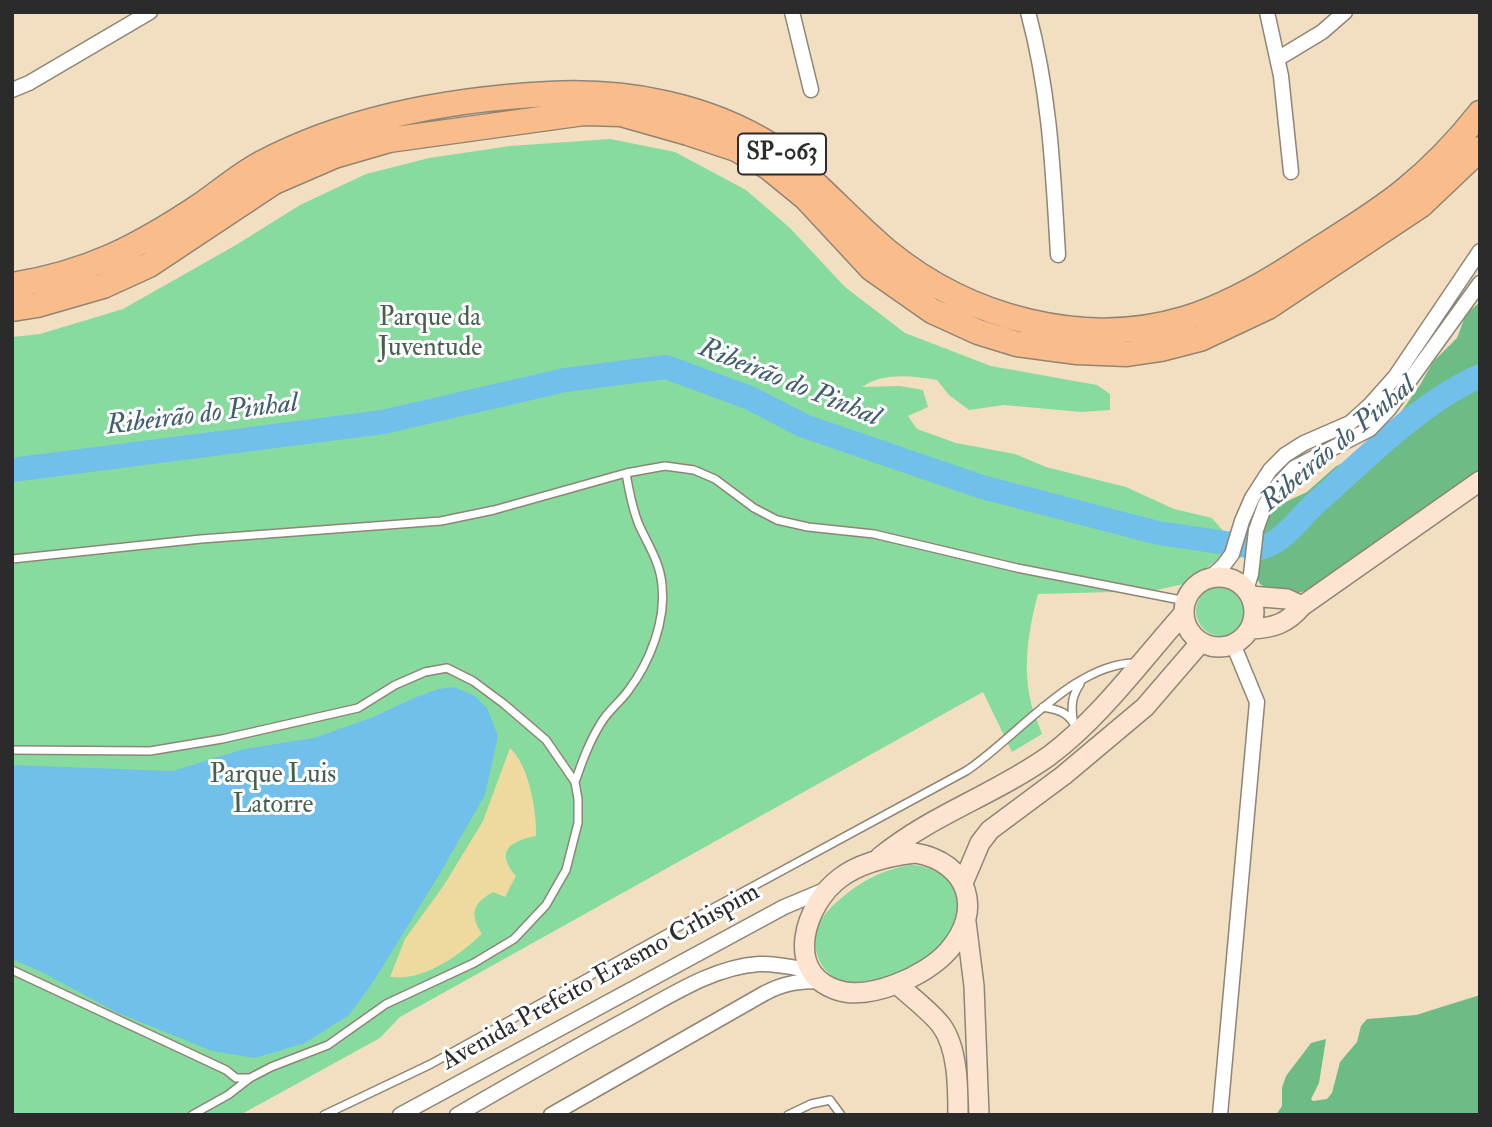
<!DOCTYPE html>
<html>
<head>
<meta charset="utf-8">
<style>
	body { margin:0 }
	#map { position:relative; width:1492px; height:1127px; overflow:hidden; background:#f2dfc1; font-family:"IM FELL Double Pica",serif }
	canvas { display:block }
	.frame { position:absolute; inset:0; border:14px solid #2b2b2b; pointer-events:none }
</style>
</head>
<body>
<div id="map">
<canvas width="1492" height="1127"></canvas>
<div class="frame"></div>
</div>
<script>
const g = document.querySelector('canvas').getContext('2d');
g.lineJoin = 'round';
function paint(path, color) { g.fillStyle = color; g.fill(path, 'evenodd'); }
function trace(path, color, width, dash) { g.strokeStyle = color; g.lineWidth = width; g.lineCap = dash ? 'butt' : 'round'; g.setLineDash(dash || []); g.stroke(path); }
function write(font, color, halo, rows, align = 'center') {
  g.font = font + ' "IM FELL Double Pica",serif'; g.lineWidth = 6; g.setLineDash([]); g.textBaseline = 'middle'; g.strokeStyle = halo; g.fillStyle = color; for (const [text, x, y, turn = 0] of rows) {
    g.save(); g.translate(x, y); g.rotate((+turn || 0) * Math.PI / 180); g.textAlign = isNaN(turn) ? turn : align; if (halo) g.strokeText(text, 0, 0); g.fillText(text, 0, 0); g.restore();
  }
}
const green = new Path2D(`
	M610,139L675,152L746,190L790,228L845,287L905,333L991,366L1097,385L1110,394V410L1081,412L1004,405L969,410L949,395L937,380C912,376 884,372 862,387L900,386L923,390L928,407L908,416L917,429L956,443L1015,454L1046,467L1126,487L1174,509L1212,518L1224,532V555L1184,584L1152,591L1038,594C1029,627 1023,664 1030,698C1032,710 1038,722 1042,734L1012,752L983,692L400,1017L380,1038L240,1115H12V337L40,334L123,309L236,245L300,205L366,174L429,158L510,146Z
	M1196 611a25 25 0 1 1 50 0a25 25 0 1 1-50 0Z
	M910,865C930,865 949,875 956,895C976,957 832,1026 816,950C811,928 824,913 839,900C859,882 884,869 910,865Z`);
const forest = new Path2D(`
	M1480,302V474L1324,582L1306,591L1287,595L1273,592L1260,584L1255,574L1254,562L1266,515L1281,504L1307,492L1335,467L1379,443L1420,385L1433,362L1457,338L1466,314Z
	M1480,995V1115H1276L1282,1106V1088L1286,1076L1311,1043L1326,1039L1319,1083L1311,1099L1313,1101L1327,1099L1332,1093L1340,1062L1357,1042L1361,1026L1367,1019L1416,1015Z`);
const sand = new Path2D(`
	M510,748C529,765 537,812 536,836C509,841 495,852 516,876L505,897L493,892C473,903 469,914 482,934C458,956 425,981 390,977L405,939L444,885L483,821Z`);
const water = new Path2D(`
	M454,687L475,696L487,708L498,736L485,795L439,875L373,982L349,1015L305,1043L255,1058L212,1051L116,1012L44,973L12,959V765L173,771L244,749L314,738L371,718L414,698L438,689Z`);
const river = new Path2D(`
	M12,470L383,422L565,380L666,367L750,398L804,426L982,487L1158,533L1260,548C1284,543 1300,516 1318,501C1366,458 1421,402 1480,376`);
const service = new Path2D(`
	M12,559L201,539L441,521L494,510L626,473L665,466L694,470L715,479L754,508L777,520L808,527L874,534L1017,568L1186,601
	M1043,707C1061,710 1069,713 1077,729
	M1073,719C1071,705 1072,696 1080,684
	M12,750L150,751L222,739L358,708L395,685L425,672L447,668L473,681L504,704L546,740L575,782L578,799V823L566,870L546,905L514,939L474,963L386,1004L328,1045L271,1067L250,1078H236L226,1070L12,970
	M575,782C582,762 589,742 601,723C608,711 620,702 628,691C650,662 666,621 662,585C660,562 648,545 639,525C632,508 629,491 626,473
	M192,1115L228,1095L250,1078
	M324,1115L431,1064L702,914L966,771C1015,739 1076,660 1139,663
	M788,1115L811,1104L830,1100L841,1115`);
const minor = new Path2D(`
	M792,12L811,90
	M1028,12C1050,94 1053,170 1058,255
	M1267,12L1281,76L1291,172
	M1279,58L1322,32L1345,12
	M12,90L29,83L150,12
	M1210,578L1223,566L1232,554L1242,521L1252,498L1270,470L1285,455L1304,443L1350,423L1370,405L1395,377L1480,251
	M1246,590L1251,574L1256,530L1265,505L1278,485L1294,468L1370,429L1389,409L1480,283
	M400,1115L784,907L827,889
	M457,1115C514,1082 572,1049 631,1017C670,996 713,967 759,964C777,963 795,968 812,971
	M551,1115L765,993C784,983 799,981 821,981
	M1220,1115L1257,702L1233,644`);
const secondary = new Path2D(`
	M1184 612a35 35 0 1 1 70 0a35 35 0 1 1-70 0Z
	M1250,596L1287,599L1302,606
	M1250,629C1273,628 1287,624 1302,606L1480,481
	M915,853C969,862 984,911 948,951C926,976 869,1001 837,990C783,972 805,904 840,878C861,862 890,856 915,853Z
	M880,857C933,814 994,795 1049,756C1101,717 1141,661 1184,613
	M963,883L980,843L990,830L1064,775L1145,707L1201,642
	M966,922L974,986L979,1115
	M897,984C911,997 929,1010 941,1025C958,1048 958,1087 958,1115`);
const motorway = new Path2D(`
	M12,285C88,273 138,247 201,205C221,191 241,174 262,163C349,117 452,99 550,94C626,90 707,105 772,146C786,155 798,168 810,179C836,203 861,229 888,252C969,318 1083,349 1184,319C1223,307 1261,286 1295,264C1331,240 1371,218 1405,190C1432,168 1458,141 1480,113
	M12,309L37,305L103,286L149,265L274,182L334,156L389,140L584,113L621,114L688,133L736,149L768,167L806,198L872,269L932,311L978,332L1017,344L1077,352L1127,354L1161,349L1200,339L1268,307L1421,205L1480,149`);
const shields = [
	[782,154,88]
];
const shieldNames = [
	["SP-063",782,154]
];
const parkNames = [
	["Parque da",430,319],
	["Juventude",430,349],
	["Parque Luis",273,776],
	["Latorre",273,806]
];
const streetNames = [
	["Avenida Prefeito Erasmo Crhispim",601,978,-29]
];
const waterNames = [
	["Ribeirão do Pinhal",789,384,22],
	["Ribeirão do Pinhal",202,416,-7],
	["Ribeirão do Pinhal",1339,445,-40]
];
paint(green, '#87db9e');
paint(forest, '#6dbb85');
paint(sand, '#eeda9e');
paint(water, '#70c0eb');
trace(river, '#70c0eb', 24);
trace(service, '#8e8576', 10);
trace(minor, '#8e8576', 17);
trace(secondary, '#8e8576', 22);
trace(motorway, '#8e8576', 27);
trace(service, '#fff', 7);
trace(minor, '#fff', 14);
trace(secondary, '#fde4d0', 19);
trace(motorway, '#f9bc8a', 24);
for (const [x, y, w] of shields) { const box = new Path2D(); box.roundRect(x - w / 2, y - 20.5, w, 41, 5); g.fillStyle = '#fff'; g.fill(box); trace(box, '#2b2b2b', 2); }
write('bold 24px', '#2b2b2b', null, shieldNames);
write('26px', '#47604e', '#fff', parkNames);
write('26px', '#2b2b2b', '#fff', streetNames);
write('italic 28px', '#435f6e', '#fff', waterNames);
</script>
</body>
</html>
